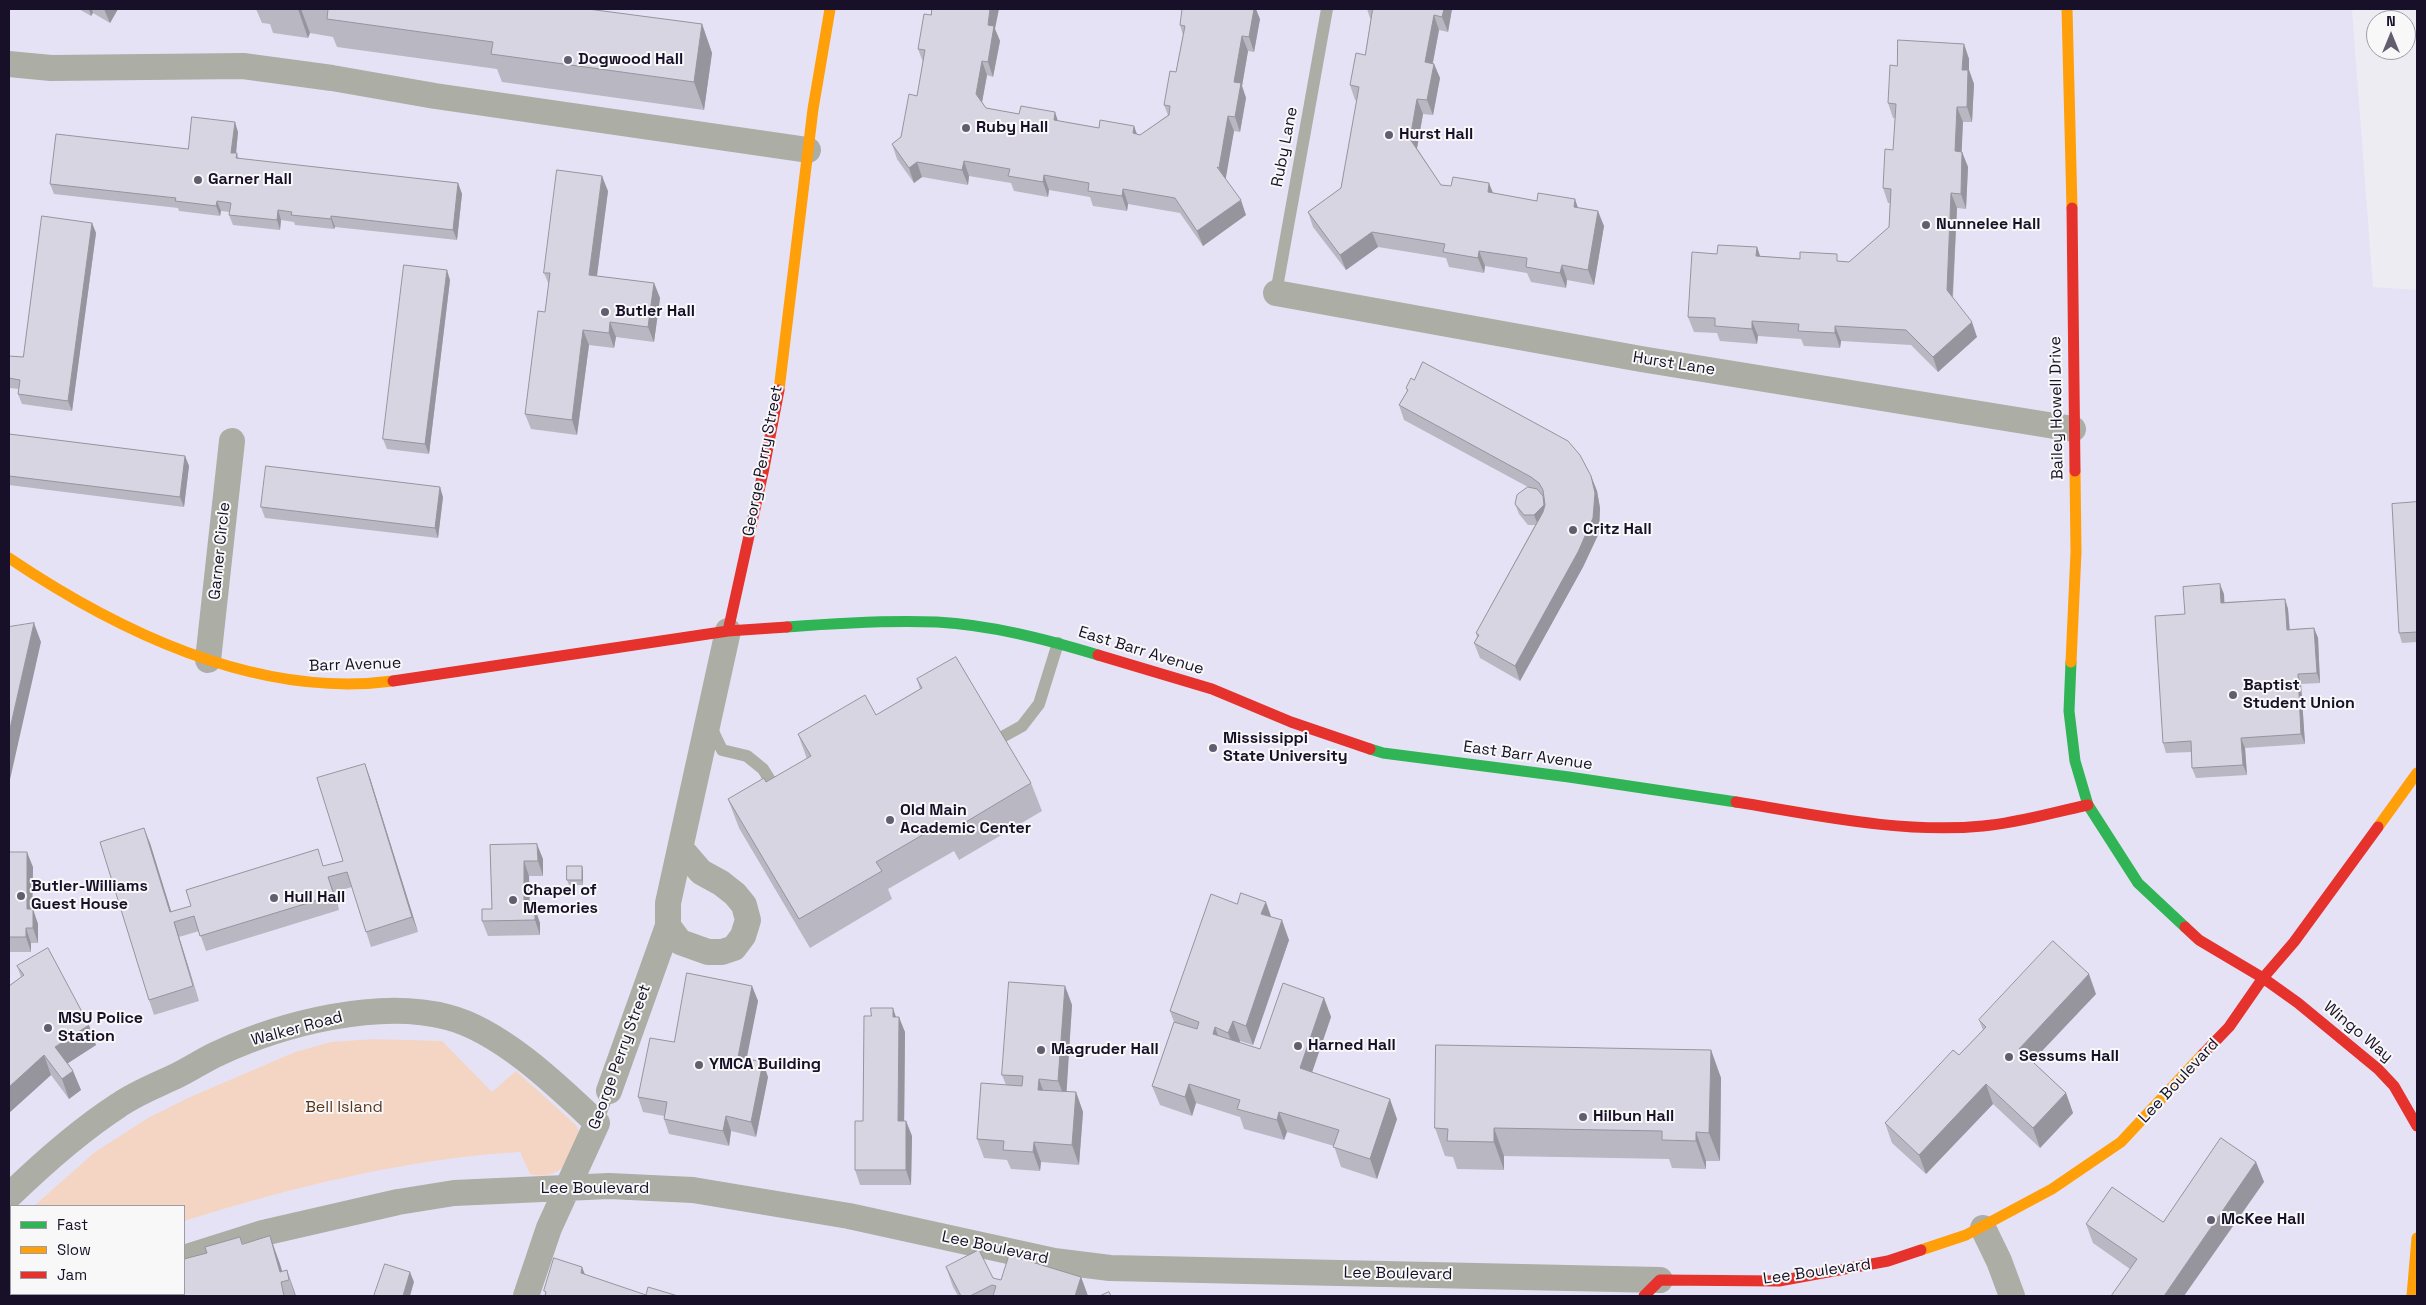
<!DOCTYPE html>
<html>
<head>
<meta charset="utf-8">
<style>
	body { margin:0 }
	#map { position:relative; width:2426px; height:1305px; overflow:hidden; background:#edecf3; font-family:"Space Grotesk",sans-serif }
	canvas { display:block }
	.frame { position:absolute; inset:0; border:10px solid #171028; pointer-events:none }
	.legend { position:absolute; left:10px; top:1205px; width:175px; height:90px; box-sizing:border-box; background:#f8f8f8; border:1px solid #9e9ba5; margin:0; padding:6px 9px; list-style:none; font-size:15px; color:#171028 }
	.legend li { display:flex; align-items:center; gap:10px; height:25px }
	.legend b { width:25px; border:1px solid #9e9ba5 }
	.north { position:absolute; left:2366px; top:10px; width:50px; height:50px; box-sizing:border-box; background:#f8f8f8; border:1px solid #9e9ba5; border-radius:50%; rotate:0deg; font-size:14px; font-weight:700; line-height:20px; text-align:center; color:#171028 }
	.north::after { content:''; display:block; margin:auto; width:18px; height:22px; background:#625d6f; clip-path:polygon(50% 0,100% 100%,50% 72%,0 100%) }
</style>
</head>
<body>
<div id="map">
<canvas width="2426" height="1305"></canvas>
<div class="frame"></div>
<ul class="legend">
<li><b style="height:6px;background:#30b455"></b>Fast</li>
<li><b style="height:6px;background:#ff9f0a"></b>Slow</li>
<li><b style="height:6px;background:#e5322d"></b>Jam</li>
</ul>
<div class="north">N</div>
</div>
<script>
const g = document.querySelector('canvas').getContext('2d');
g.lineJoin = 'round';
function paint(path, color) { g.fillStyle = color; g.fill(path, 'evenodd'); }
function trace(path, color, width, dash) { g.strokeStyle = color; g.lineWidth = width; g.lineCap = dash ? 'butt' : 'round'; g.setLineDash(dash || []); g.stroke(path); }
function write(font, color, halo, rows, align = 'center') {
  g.font = font + ' "Space Grotesk",sans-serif'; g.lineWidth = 4; g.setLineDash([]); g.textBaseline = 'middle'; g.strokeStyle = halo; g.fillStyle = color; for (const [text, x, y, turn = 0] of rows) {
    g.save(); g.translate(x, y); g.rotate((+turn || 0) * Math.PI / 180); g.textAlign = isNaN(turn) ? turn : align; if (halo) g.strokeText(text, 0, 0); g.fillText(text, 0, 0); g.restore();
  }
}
const built = new Path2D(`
	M9,9H2352L2373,287L2417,290V1296H9ZM11,1206H184V1294H11Z`);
const green = new Path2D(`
	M374,1039L442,1041L492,1092L516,1071L577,1126L579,1133L564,1167C554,1174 543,1178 530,1174L520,1152C404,1159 294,1187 184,1221V1206H34L95,1152L148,1118L190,1097L295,1052L331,1042Z`);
const lane = new Path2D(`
	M1276,293L1327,9
	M710,725L722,750L747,756L763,769L779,795
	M1004,736L1022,726L1039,704L1058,643
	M597,1123L609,1091`);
const street = new Path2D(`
	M9,64L51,68L243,66L332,78L435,96L808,150
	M1276,293L1641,359L2073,429
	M208,660L232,441
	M668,926L680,942L708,952H722L734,948L743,936L748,920L744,905L735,894L721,883L701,872L682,850
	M609,1091L668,926V903L728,631
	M9,1196C43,1163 79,1131 119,1105C136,1093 157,1085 176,1076C191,1069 205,1059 219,1053C283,1023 379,999 447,1017C500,1030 558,1086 597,1123L549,1228L526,1296
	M1983,1228L1999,1261L2012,1296
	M184,1258L263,1233L398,1202L454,1193L609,1186L693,1190L849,1216L1054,1261L1110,1268L1660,1280
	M151,1294V1296
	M19,1296L33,1294`);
const fast = new Path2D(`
	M787,627C837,623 887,620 937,622C991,625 1045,639 1098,655
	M2071,662L2069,711L2075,761L2088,805L2138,883L2185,927
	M1370,749L1383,753L1569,777L1736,802`);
const slow = new Path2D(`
	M2067,9L2072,208
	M779,390L813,109L830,9
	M9,558C119,632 256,699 393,681
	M2071,662L2076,552L2075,471
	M2378,827L2417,773
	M1921,1250L1966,1235L2052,1189L2121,1142L2203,1054
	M2412,1296L2417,1238`);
const jam = new Path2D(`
	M2072,208L2075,471
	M728,631L764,468L779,390
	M1098,655L1212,689L1291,722L1370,749
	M393,681L728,631L787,627
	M1736,802C1817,815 1901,834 1983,826C2018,823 2054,812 2088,805
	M2185,927L2199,940L2263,978L2298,1003L2378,1069L2394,1086L2417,1126
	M2203,1054L2229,1027L2263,978L2294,942L2378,827
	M1644,1296L1660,1280L1779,1281L1888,1261L1921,1250`);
const wall = new Path2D(`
	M79,9H118L110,23L93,13L91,16Z
	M256,9H588L702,24L712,53L704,110L502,82L497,69L337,47L333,37L310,33L308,38L273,33L270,24L262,23Z
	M1367,9H1452L1448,32L1439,30L1433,63L1434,64L1440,78L1433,115L1423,114L1417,148L1441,185L1578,208L1604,226L1594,285L1567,280L1566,288L1531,282L1527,273L1485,266L1484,273L1449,267L1446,258L1378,247L1346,270L1313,227L1308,212L1341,188L1357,101L1355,100L1350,85L1365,55L1371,19L1370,18Z
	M1260,19L1254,52L1248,51L1242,86L1246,98L1240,132L1234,131L1225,179L1246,215L1203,246L1180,213L1128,204L1127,211L1093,206L1090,197L1049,190L1048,197L1014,191L1011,183L969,176L968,185L922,177L914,183L897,159L892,144L901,137L917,96L923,62L918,49L995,29L1000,41L993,77L987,75L982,102L986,108L1099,128L1134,126L1137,134L1140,135L1168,115L1164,105L1176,72L1183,35L1180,25Z
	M1964,44L1969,59V70L1974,84L1972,122H1963L1961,152H1962L1968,167L1966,209L1957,208L1953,298L1977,337L1938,372L1911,345L1841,341L1840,348L1804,346L1801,339L1758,336L1757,344L1720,341L1717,333L1694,332L1688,317L1717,254L1757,247L1760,256L1849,262L1889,227L1890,203H1888L1883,188L1893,150L1895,118H1893L1888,103L1897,66Z
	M238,132L236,153H237L239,159L458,183L462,194L457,240L335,227L334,229L295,225L294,222L281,220L280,230L233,225L229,215L230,212L221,211L220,216L179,211L178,208L54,194L50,184L188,149Z
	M608,191L597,276L654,283L660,298L654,342L616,337L614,348L589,345L577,435L531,429L525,414L545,312L549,285L544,273Z
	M92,223L96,233L72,411L22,404L18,394L19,389L9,388V356L23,357Z
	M450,280L429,454L387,449L383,439Z
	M1406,388L1591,476L1597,491L1600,508L1599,533L1583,567L1520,681L1480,658L1474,643L1477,637L1476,633L1535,525H1528L1519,514L1515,504L1528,487L1404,420L1399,405L1407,391Z
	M9,434L185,456L189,466L184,507L9,485Z
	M443,497L438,538L265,518L261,507Z
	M2417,502V642L2402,643L2399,633Z
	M2224,594V602L2285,599L2288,609L2290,629L2314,628L2318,638L2320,683L2301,684L2305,744L2245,748L2247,775L2196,778L2192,768L2191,752L2166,753L2163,743L2185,614Z
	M917,679L1031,783L1042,811L959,860L954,851L888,889L892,899L810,948L739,828L728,799L766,782L807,759L798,734L876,715L920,689Z
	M365,764L370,778L418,932L371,947L352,887L334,892L339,910L206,951L199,931L179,937L199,1001L154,1015L149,1000L150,843L171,912L343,861Z
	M490,845L543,859V876H529L530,908L540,923V935L488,936L482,921L492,909Z
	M9,852L33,867L32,909L38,924V943H31V952H9Z
	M582,866L583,871V885H569L567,880Z
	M1271,917L1289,940L1253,1045L1240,1041L1239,1042L1260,1049L1324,998L1331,1017L1312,1072L1397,1119L1377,1179L1341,1167L1334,1146L1287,1132L1284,1140L1244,1129L1240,1117L1196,1103L1192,1116L1160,1105L1152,1086L1174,1022L1170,1011Z
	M17,966L96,1045L68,1063L73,1071L81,1090L69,1099L51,1075L9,1113V986L21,977Z
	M752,986L758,1001L746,1059L768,1077L756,1137L731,1131L729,1146L669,1134L664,1119V1116L643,1112L638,1097L674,1042Z
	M1065,986L1072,1005L1066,1092H1076L1083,1112L1079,1165L1041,1162L1040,1171L1011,1169L1007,1160L984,1158L977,1139L1006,1085L1002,1075Z
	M2096,994L2032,1061L2066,1093L2073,1113L2040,1148L1993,1104L1926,1174L1892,1143L1885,1123L1959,1055L1983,1030L1979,1020Z
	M896,1017L905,1032L904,1121H906L912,1136L911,1185H860L855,1170L863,1121Z
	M1711,1050L1721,1078L1720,1161H1706V1169L1672,1168L1669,1159L1504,1156V1170L1457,1169L1453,1157L1445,1156L1435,1128Z
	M2256,1162L2264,1182L2130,1269L2093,1243L2086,1224L2163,1222Z
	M270,1236L282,1272L287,1270L296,1296H169L207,1253L240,1237L243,1244Z
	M946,1267L1001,1280L1081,1277L1088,1296H958L953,1287Z`);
const shadedWall = new Path2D(`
	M89,9H92L93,13L91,16Z
	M104,9H118L110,23Z
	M298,9H301L310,33L308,38Z
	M990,9H999L995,29L1000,41L993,77L988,62V25Z
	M1251,9H1256L1260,19L1254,52L1249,37Z
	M1444,9H1452L1448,32L1442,17Z
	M1434,15L1439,30L1430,77L1425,62Z
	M702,24L712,53L704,110L694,82Z
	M1242,36L1248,51L1242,86L1246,98L1240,132L1235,117L1234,82Z
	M1964,44L1969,59V70L1974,84L1972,122L1967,107L1962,70Z
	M982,61L987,75L981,108L976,94Z
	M1434,64L1440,78L1433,115L1427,100Z
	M1417,99L1423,114L1416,154L1410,139Z
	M1957,107L1963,122L1961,166L1955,151Z
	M1055,112L1060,127L1054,120Z
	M1228,116L1234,131L1225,183L1219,168Z
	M235,122L238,132L235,163L231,153Z
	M1134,126L1139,141L1133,133Z
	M1962,152L1968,167L1966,209L1961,194Z
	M964,161L969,176L968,185L962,170Z
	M917,162L922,177L914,183L909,168Z
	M1044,175L1049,190L1048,197L1043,182Z
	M602,176L608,191L595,290L589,275Z
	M458,183L462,194L457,240L453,230Z
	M1489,183L1495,198L1488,192Z
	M1123,189L1128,204L1127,211L1122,196Z
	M1951,193L1957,208L1952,305L1947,290Z
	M1575,199L1580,214L1574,207Z
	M1241,200L1246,215L1203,246L1197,231Z
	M217,201L221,211L220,216L216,206Z
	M278,210L281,220L280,230L277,220Z
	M1598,211L1604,226L1594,285L1588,270Z
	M331,216L335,227L334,229L331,219Z
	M92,223L96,233L72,411L68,401Z
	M1372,232L1378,247L1346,270L1340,255Z
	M1757,247L1762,262L1756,256Z
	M1479,251L1485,266L1484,273L1478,258Z
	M1562,265L1567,280L1566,288L1560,273Z
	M447,270L450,280L429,454L425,444Z
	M654,283L660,298L654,342L648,327Z
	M1752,321L1758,336L1757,344L1752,329Z
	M610,322L616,337L614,348L609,333Z
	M1972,322L1977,337L1938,372L1933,357Z
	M1835,326L1841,341L1840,348L1835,333Z
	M583,330L589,345L577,435L572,420Z
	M185,456L189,466L184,507L180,497Z
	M1591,476L1597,491L1600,508L1599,533L1583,567L1520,681L1515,666Z
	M440,487L443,497L438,538L435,528Z
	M1543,496L1547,506L1538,525L1534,515Z
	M2220,584L2224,594L2225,613L2221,603Z
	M2285,599L2288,609L2290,640L2287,630Z
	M34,623L41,642L9,784V733Z
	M2314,628L2318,638L2320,683L2317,673Z
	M2298,674L2301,684L2305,744L2301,734Z
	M2241,738L2245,748L2247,775L2243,765Z
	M365,764L370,778L418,932L412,917Z
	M144,828L150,843L199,1001L170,912Z
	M537,844L543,859V876L538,861Z
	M27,852L33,867L32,924L27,909Z
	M524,861L529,876L530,920L524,909Z
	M582,866L583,871V885L582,880Z
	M328,877L334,892L339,910Z
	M1266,902L1273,922L1261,914Z
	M535,908L540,923V935L535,920Z
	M33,909L38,924V943L33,928Z
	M1282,920L1289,940L1253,1045L1246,1026Z
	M26,928L31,943V952L26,937Z
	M2089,974L2096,994L2026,1068L2019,1049Z
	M752,986L758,1001L744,1072L738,1057Z
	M1065,986L1072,1005L1066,1101L1058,1081Z
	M1324,998L1331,1017L1307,1087L1300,1068Z
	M893,1008L898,1023L893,1017Z
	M899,1017L905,1032L904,1136L898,1121Z
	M1233,1021L1240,1041L1236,1052L1228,1033Z
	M89,1025L96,1045L62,1067L55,1047Z
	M1215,1027L1222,1047L1213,1034Z
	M1711,1050L1721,1078L1720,1161L1709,1133Z
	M44,1055L51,1075L9,1113V1087Z
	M763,1062L768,1077L756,1137L751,1122Z
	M73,1071L81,1090L69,1099L62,1079Z
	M1039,1079L1046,1099L1038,1090Z
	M1189,1084L1196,1103L1192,1116L1185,1097Z
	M1986,1084L1993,1104L1926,1174L1919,1155Z
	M1076,1092L1083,1112L1079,1165L1072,1145Z
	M2066,1093L2073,1113L2040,1148L2033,1128Z
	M1390,1099L1397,1119L1377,1179L1370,1159Z
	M1279,1112L1287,1132L1284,1140L1277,1120Z
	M726,1116L731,1131L729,1146L723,1131Z
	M906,1121L912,1136L911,1185L906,1170Z
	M1494,1128L1504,1156V1170L1494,1142Z
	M1696,1132L1706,1161V1169L1696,1141Z
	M1034,1142L1041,1162L1040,1171L1033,1152Z
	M2256,1162L2264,1182L2184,1296H2164Z
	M270,1236L280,1264L285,1281L280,1272Z
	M582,1267L588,1282L581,1273Z
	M287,1270L296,1296H295Z
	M410,1272L414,1282L410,1296H403Z
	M1081,1277L1088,1296H1075Z`);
const building = new Path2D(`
	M325,9H588L702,24L694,82L491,54L493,42L327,19L328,9Z
	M932,9H990L988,25L994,26L988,62L982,61L976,94L986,108L1019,114L1021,106L1055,112L1054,120L1099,128L1100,120L1134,126L1133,133L1140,135L1169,115L1170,106L1164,105L1170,71L1176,72L1185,26L1180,25L1182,9H1254L1249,37L1242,36L1234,82L1241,83L1235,117L1228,116L1219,168L1217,167L1241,200L1197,231L1175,198L1123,189L1122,196L1088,191L1089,183L1044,175L1043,182L1008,176L1010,169L964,161L962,170L917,162L909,168L892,144L901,137L909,94L917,96L925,50L918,49L924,14L931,15Z
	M1373,9H1444L1442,17L1434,15L1425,62L1434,64L1427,100L1417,99L1410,139L1441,185L1451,186L1453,177L1489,183L1488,192L1537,201L1538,193L1575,199L1574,207L1598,211L1588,270L1562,265L1560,273L1526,267L1527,258L1479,251L1478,258L1443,252L1445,244L1372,232L1340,255L1308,212L1341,188L1359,87L1350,85L1356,53L1365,55Z
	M1898,40L1964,44L1962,70H1968L1967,107H1957L1955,151L1962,152L1961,194L1951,193L1947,290L1972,322L1933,357L1906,330L1835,326V333L1798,331L1799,324L1752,321V329L1715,326V318L1688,317L1692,252L1717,254L1718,245L1757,247L1756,256L1800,259V252L1837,254V261L1849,262L1889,227L1891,189L1883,188L1885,149L1893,150L1896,104L1888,103L1890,65L1897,66Z
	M192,117L235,122L231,153H237L236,158L458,183L453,230L331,216V219L291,215L292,212L278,210L277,220L229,215L231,203L217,201L216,206L175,201L176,198L50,184L56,134L188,149Z
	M557,170L602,176L589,275L654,283L648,327L610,322L609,333L583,330L572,420L525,414L538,311L545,312L550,273H544Z
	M42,216L92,223L68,401L18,394L20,380L9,378V356L23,357Z
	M404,265L447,270L425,444L383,439Z
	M1423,362L1568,441L1580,455L1591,476L1595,493L1593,518L1578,552L1515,666L1474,643L1479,635L1476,633L1543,512L1545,505L1543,490L1539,483L1531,477L1399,405L1408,390L1406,388L1411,378L1414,380Z
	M9,434L185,456L180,497L9,476Z
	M266,466L440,487L435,528L261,507Z
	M1528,487L1537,489L1543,496L1544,505L1534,515H1524L1515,504L1517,495Z
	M2417,502V632L2399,633L2392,504Z
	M2220,584L2221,603L2285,599L2287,630L2314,628L2317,673L2298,674L2301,734L2241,738L2243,765L2192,768L2191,741L2163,743L2155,616L2185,614L2183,587Z
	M34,623L9,733V627Z
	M956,657L1031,783L949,832L943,823L876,862L882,871L799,919L728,799L764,778L766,782L811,756L798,734L865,695L876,715L922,688L917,679Z
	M365,764L412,917L366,932L347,872L328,877L334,895L200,936L194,916L174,922L193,986L149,1000L100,842L144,828L170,912L191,906L186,890L318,849L323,866L343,861L317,778Z
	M537,844L538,861H524V909L535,908V920L482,921V909H492L490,845Z
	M9,852H27V909H33V928H26V937H9Z
	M567,866H582V880H567Z
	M1241,893L1266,902L1261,914L1282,920L1246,1026L1233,1021L1228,1033L1215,1027L1213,1034L1260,1049L1283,983L1324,998L1300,1068L1390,1099L1370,1159L1333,1147L1339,1130L1279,1112L1277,1120L1237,1109L1240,1100L1189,1084L1185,1097L1152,1086L1174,1022L1197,1029L1199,1022L1170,1011L1211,894L1237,904Z
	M2053,941L2089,974L2019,1049L2066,1093L2033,1128L1986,1084L1919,1155L1885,1123L1953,1050L1959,1055L1986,1027L1979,1020Z
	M48,948L89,1025L55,1047L73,1071L62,1079L44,1055L9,1087V986L24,975L17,966Z
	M687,973L752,986L738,1057L763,1062L751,1122L726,1116L723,1131L664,1119L667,1102L638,1097L650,1038L674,1042Z
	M1009,982L1065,986L1058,1081L1039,1079L1038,1090L1076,1092L1072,1145L1034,1142L1033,1152L1003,1150L1004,1141L977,1139L981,1083L1022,1086L1023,1076L1002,1075Z
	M871,1008H893V1017H899L898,1121H906V1170H855V1121H863L864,1016H871Z
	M1436,1045L1711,1050L1709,1133L1696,1132V1141L1662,1140V1131L1494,1128V1142L1447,1141L1448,1129L1435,1128Z
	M2221,1138L2256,1162L2164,1296H2111L2137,1259L2086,1224L2112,1187L2163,1222Z
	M270,1236L280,1272L287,1270L289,1280L281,1282L284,1296H169L168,1294H184V1259L207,1253L205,1247L240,1237L242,1244Z
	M979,1250L993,1278L1001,1280L1009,1255L1081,1277L1075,1296H993L996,1286L992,1285L970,1296H961L946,1267Z
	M554,1258L582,1267L581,1273L646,1295L648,1287L678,1296H545L546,1292L544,1291Z
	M385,1264L410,1272L403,1296H374Z
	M1109,1292L1111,1296H1100Z`);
const markers = [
	[568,60,5,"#625d6f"],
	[966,128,5,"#625d6f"],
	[1389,135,5,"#625d6f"],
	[198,180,5,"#625d6f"],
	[1926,225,5,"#625d6f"],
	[605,312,5,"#625d6f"],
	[1573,530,5,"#625d6f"],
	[2233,695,5,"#625d6f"],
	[1213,748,5,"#625d6f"],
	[890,820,5,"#625d6f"],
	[21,896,5,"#625d6f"],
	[274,898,5,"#625d6f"],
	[513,900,5,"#625d6f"],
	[48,1028,5,"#625d6f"],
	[1298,1046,5,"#625d6f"],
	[1041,1050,5,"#625d6f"],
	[2009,1057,5,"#625d6f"],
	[699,1065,5,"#625d6f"],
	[1583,1117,5,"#625d6f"],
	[2211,1220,5,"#625d6f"]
];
const poiNames = [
	["Dogwood Hall",578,60],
	["Ruby Hall",976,128],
	["Hurst Hall",1399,135],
	["Garner Hall",208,180],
	["Nunnelee Hall",1936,225],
	["Butler Hall",615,312],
	["Critz Hall",1583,530],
	["Baptist",2243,686],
	["Student Union",2243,704],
	["Mississippi",1223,739],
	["State University",1223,757],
	["Old Main",900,811],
	["Academic Center",900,829],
	["Butler-Williams",31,887],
	["Guest House",31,905],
	["Chapel of",523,891],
	["Memories",523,909],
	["Hull Hall",284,898],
	["MSU Police",58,1019],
	["Station",58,1037],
	["Harned Hall",1308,1046],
	["Magruder Hall",1051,1050],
	["Sessums Hall",2019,1057],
	["YMCA Building",709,1065],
	["Hilbun Hall",1593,1117],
	["McKee Hall",2221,1220]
];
const streetNames = [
	["Ruby Lane",1285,147,-79],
	["Hurst Lane",1674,364,9],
	["Bailey Howell Drive",2057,408,-91],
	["George Perry Street",763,461,-79],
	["Garner Circle",220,551,-84],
	["East Barr Avenue",1141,651,17],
	["Barr Avenue",355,665,-2],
	["East Barr Avenue",1528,756,8],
	["Walker Road",297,1029,-15],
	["Wingo Way",2358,1032,40],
	["George Perry Street",620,1057,-70],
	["Lee Boulevard",2179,1081,-47],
	["Lee Boulevard",595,1189],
	["Lee Boulevard",995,1248,12],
	["Lee Boulevard",1817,1272,-8],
	["Lee Boulevard",1398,1274,1]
];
const parkNames = [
	["Bell Island",344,1108]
];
paint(built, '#e6e2f6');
paint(green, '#f4d5c4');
trace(lane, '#acada4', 12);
trace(street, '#acada4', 26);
trace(fast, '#30b455', 11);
trace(slow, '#ff9f0a', 11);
trace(jam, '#e5322d', 11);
paint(wall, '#b9b7c2');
paint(shadedWall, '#96959e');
paint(building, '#d7d5e2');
trace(building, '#96959e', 1);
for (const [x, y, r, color] of markers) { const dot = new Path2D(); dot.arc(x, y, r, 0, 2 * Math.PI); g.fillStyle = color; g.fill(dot); trace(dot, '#f8f8f8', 2); }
write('bold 16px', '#171028', '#f8f8f8', poiNames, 'left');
write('16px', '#171028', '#f8f8f8', streetNames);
write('16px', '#59361c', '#f8f8f8', parkNames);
</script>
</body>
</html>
